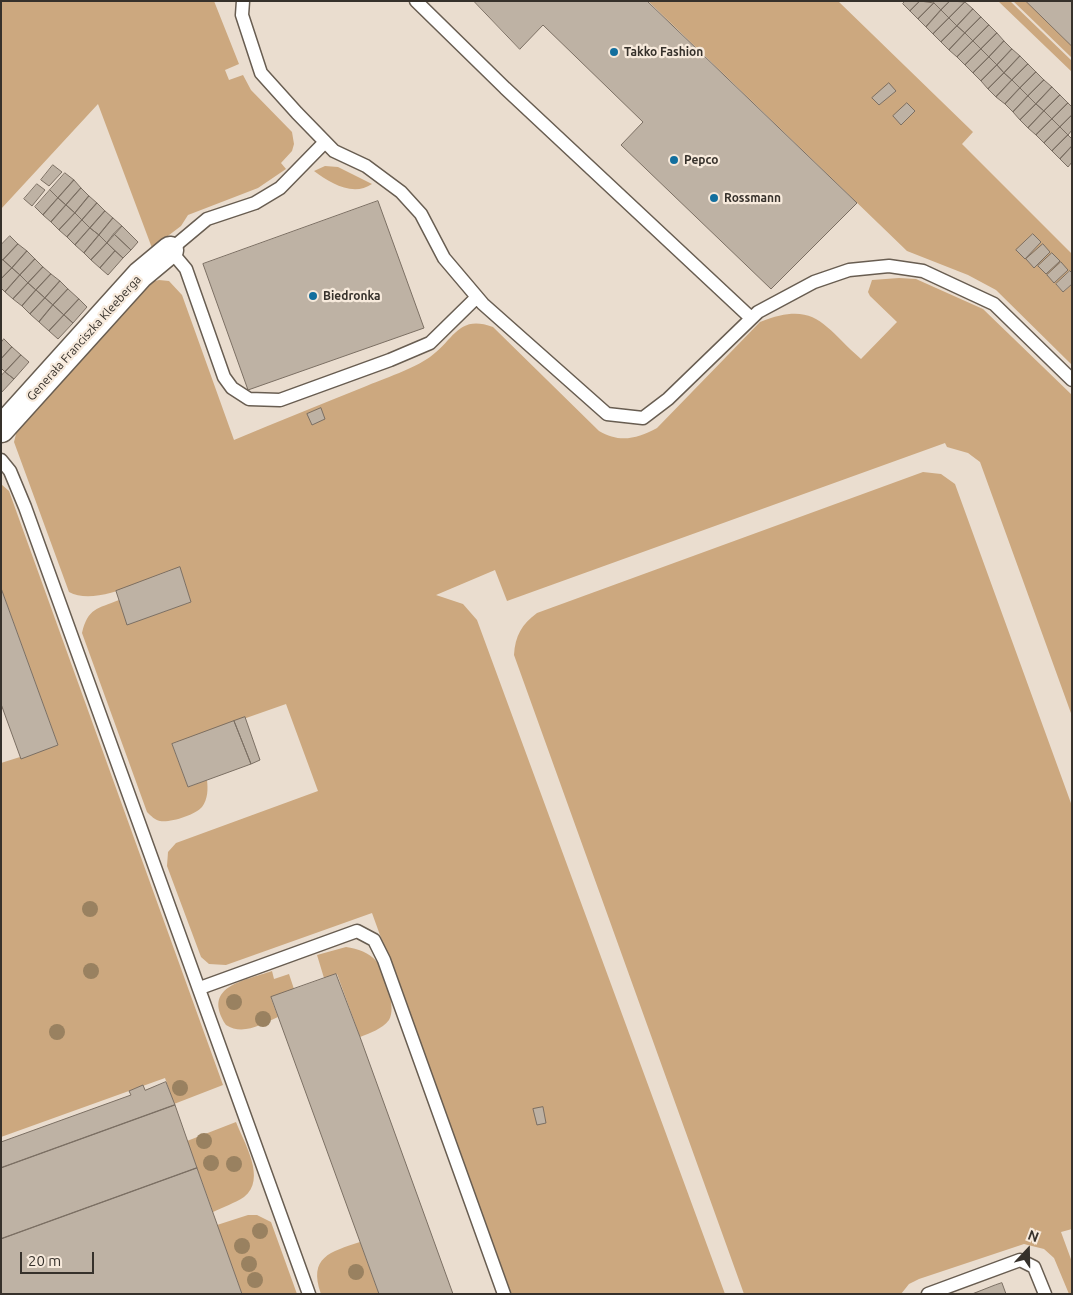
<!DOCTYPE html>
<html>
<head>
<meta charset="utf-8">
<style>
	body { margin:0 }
	#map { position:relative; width:1073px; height:1295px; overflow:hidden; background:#eaddcf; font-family:Ubuntu,sans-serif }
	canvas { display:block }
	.frame { position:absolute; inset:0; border:2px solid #36312b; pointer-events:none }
	.north { position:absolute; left:1003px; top:1225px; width:50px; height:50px; -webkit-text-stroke:4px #f7eadc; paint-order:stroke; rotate:21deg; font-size:14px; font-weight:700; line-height:20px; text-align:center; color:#36312b }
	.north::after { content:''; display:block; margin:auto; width:18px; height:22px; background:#36312b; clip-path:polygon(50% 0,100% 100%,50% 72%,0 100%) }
	.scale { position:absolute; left:20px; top:1252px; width:74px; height:22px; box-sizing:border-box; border:2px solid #36312b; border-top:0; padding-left:6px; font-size:15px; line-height:18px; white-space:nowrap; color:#36312b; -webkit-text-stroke:4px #f7eadc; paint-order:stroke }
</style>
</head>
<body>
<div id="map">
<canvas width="1073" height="1295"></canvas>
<div class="frame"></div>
<div class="north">N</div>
<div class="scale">20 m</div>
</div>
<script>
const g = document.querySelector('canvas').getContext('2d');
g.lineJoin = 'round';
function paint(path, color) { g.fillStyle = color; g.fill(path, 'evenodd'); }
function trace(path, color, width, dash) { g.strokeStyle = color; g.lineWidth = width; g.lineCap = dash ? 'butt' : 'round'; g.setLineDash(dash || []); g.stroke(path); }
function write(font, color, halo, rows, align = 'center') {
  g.font = font + ' Ubuntu,sans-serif'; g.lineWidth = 4.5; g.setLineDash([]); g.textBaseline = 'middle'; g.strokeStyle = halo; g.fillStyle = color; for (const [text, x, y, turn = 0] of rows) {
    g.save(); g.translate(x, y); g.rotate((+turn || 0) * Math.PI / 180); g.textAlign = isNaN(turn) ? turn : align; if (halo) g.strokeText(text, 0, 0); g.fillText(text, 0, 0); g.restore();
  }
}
const green = new Path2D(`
	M1,1H214L239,64L225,70L229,80L243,75L251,90L292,132L294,144L292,151L281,163L286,169L258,188L188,215L181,226L152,248L98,104L1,209Z
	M648,1H838L973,132L962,144L1072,254V273L1069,271L1056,284L1063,292L1072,284V365L996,290L968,275L907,251ZM1033,234L1041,242L1025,258L1017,250Z
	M998,1H1010L1072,61V72Z
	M1013,1H1026L1072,46V58Z
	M325,166L338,167L372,184C353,197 330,183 314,171Z
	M899,278L916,279L983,309L1072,395V716L980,462L968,453L947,447L945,443L507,601L495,570L436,595L463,604L477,620L725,1294H510L372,913L226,965L209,964L201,957L167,866L168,852L176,843L318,791L286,704L172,744L188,787L207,780C208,789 208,799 202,807C195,815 170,823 160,821C155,820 151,816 147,812L82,633C88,608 97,609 119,600L128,624L191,602L180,568C150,575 98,608 69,592L14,442L17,430L148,283L159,280L169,281L182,295L234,440C277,422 321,404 364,387C383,379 415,368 430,357C454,340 458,314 493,327L599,431C619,443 637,439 657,428L760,322C816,300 823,326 861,359L897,322L870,296L868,292L872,280Z
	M923,472L941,474L955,484L1072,806V1229L1061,1232L1072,1262V1294H1069L1054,1258L1044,1249L1024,1244L919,1279L909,1284L901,1294H744L514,655C515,636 522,624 537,613Z
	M1,484L9,491L223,1085L174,1104L165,1078L1,1137V763L58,745L1,588Z
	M346,947C358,949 369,952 377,962C385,973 397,1008 389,1020C382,1029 370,1033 360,1037L337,974L324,978L317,955Z
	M272,971L274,979L289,974L294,989L271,998L278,1017C262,1024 243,1036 226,1025C201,986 244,981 272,971Z
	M236,1122C244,1143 267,1179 244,1197C235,1203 223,1207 213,1212L187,1141Z
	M248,1215H257L271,1222L297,1294H242L217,1225Z
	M360,1242L379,1294H321C308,1257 330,1252 360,1242Z`);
const building = new Path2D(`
	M474,1H647L857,203L771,289L621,145L643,122L543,25L520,49Z
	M905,1H920L910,11L903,4Z
	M920,1L934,3L918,19L910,11Z
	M935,1H950L941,10L934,3Z
	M950,1L965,2L949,18L941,10Z
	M1026,1H1072V46Z
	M965,2L973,9L957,26L949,18Z
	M934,3L941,10L926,27L918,19Z
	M973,9L981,17L965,33L957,26Z
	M941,10L949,18L933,34L926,27Z
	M981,17L989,25L973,41L965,33Z
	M949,18L957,26L941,42L933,34Z
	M989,25L997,33L981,49L973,41Z
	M957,26L965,33L949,50L941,42Z
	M965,33L973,41L957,57L949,50Z
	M997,33L1004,41L989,57L981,49Z
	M973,41L981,49L965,65L957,57Z
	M1004,41L1012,49L997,65L989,57Z
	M981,49L989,57L973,73L965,65Z
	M1012,49L1020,56L1004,73L997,65Z
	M1020,56L1028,64L1012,80L1004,73Z
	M989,57L997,65L981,81L973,73Z
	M1028,64L1036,72L1020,88L1012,80Z
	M997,65L1004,73L988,89L981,81Z
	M1036,72L1044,80L1028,96L1020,88Z
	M1004,73L1012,80L996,97L988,89Z
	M1012,80L1020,88L1005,104L996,97Z
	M1044,80L1052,87L1036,104L1028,96Z
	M889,83L896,91L879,105L872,98Z
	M1052,87L1060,95L1044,111L1036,104Z
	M1020,88L1028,96L1013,112L1005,104Z
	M1060,95L1068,103L1052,119L1044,111Z
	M1028,96L1036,104L1020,120L1013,112Z
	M907,103L915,111L901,125L893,116Z
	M1068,103L1072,107V115L1060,127L1052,119Z
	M1036,104L1044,111L1028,128L1020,120Z
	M1044,111L1052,119L1036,135L1028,128Z
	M1072,115V130L1068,135L1060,127Z
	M1052,119L1060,127L1044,143L1036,135Z
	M1060,127L1068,135L1052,151L1044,143Z
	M1068,135L1072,139V146L1060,159L1052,151Z
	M1072,146V162L1068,167L1060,159Z
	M53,165L62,172L49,186L41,180Z
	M65,173L74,180L58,198L50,190Z
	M74,180L81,188L66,205L58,198Z
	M37,184L45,190L32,206L24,199Z
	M81,188L89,196L75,213L66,205Z
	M50,190L58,198L43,215L35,207Z
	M89,196L97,203L82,220L75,213Z
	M58,198L66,205L51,222L43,215Z
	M378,201L424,328L248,390L203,264Z
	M97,203L105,211L90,228L82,220Z
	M66,205L75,213L59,230L51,222Z
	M105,211L113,218L99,235L90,228Z
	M75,213L82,220L67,237L59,230Z
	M113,218L122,226L107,243L99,235Z
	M82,220L90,228L75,245L67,237Z
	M122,226L138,242L131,250L114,234Z
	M90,228L99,235L84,253L75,245Z
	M114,234L131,250L123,258L107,243Z
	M1033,234L1041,242L1025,259L1016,250Z
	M99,235L107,243L91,260L84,253Z
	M10,236L18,244L3,260L1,258V245Z
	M107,243L115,251L100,268L91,260Z
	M18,244L27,251L12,268L3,260Z
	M1043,244L1050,252L1034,268L1026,259Z
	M27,251L35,259L20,275L12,268Z
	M115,251L123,258L108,275L100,268Z
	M1052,253L1060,261L1046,274L1038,266Z
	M35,259L43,267L28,283L20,275Z
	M3,260L12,268L1,279V262Z
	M1061,262L1068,270L1054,283L1047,275Z
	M43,267L51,274L36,290L28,283Z
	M12,268L20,275L5,292L1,288V279Z
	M1070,271L1072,273V284L1063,292L1056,284Z
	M51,274L60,281L45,298L36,290Z
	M20,275L28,283L13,299L5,292Z
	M60,281L68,289L53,305L45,298Z
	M28,283L36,290L22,306L13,299Z
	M68,289L79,299L64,315L53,305Z
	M36,290L45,298L30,314L22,306Z
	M45,298L53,305L39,322L30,314Z
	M79,299L87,307L73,323L64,315Z
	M53,305L64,315L49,331L39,322Z
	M64,315L73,323L58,339L49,331Z
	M4,339L12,347L1,359V343Z
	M12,347L21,355L5,372L1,368V359Z
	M21,355L29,362L14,379L5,372Z
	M5,372L14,379L1,393V376Z
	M321,408L325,419L312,425L307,414Z
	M180,567L191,602L127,625L116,591Z
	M1,588L58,745L21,759L1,704Z
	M245,717L260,760L251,764L234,721Z
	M234,721L251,764L188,787L172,744Z
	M336,974L360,1037L453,1294H379L271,997Z
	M166,1082L175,1105L1,1168V1142L131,1095L129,1091L143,1085L145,1090Z
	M175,1105L197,1168L1,1239V1168Z
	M543,1107L546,1123L537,1125L533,1109Z
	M197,1168L242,1294H1V1239Z
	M1002,1283L1006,1294H972L995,1285Z`);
const lane = new Path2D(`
	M243,1L242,15L261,73L297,113L334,151L366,166L401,192L421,214L444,258L483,304L607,414L643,418L668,399L758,312L814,282L849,270L889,266L923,271L994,304L1072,380
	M416,1L505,88L751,318
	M325,142L280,188L255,203L207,219L170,250L186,269L224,377L232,388L249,399L280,400L390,360L430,343L477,297
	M1,460L10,471L25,507L309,1294
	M200,988L357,931L374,940L384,960L504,1294
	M928,1294L1020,1260L1034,1267L1045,1294`);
const street = new Path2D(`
	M1,429L140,275L170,250`);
const trees = [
	[90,909],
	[91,971],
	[234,1002],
	[263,1019],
	[57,1032],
	[180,1088],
	[204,1141],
	[211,1163],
	[234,1164],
	[260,1231],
	[242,1246],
	[249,1264],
	[356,1272],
	[255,1280]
];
const markers = [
	[614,52,5,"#136f9e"],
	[674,160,5,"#136f9e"],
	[714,198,5,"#136f9e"],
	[313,296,5,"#136f9e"]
];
const poiNames = [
	["Takko Fashion",624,52],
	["Pepco",684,160],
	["Rossmann",724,198],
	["Biedronka",323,296]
];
const streetNames = [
	["Generała Franciszka Kleeberga",84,338,-48]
];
paint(green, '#cca87f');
paint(building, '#beb2a4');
trace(building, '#7b6f63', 1);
trace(lane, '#685d51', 15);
trace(street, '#685d51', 29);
trace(lane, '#fff', 12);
trace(street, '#fff', 26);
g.fillStyle = '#998160';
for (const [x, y] of trees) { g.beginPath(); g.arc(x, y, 8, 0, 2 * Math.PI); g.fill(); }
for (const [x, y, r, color] of markers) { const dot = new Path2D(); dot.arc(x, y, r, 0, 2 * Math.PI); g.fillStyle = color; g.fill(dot); trace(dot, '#f7eadc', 2); }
write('bold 12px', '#36312b', '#f7eadc', poiNames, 'left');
write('12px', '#36312b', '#f7eadc', streetNames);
</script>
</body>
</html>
